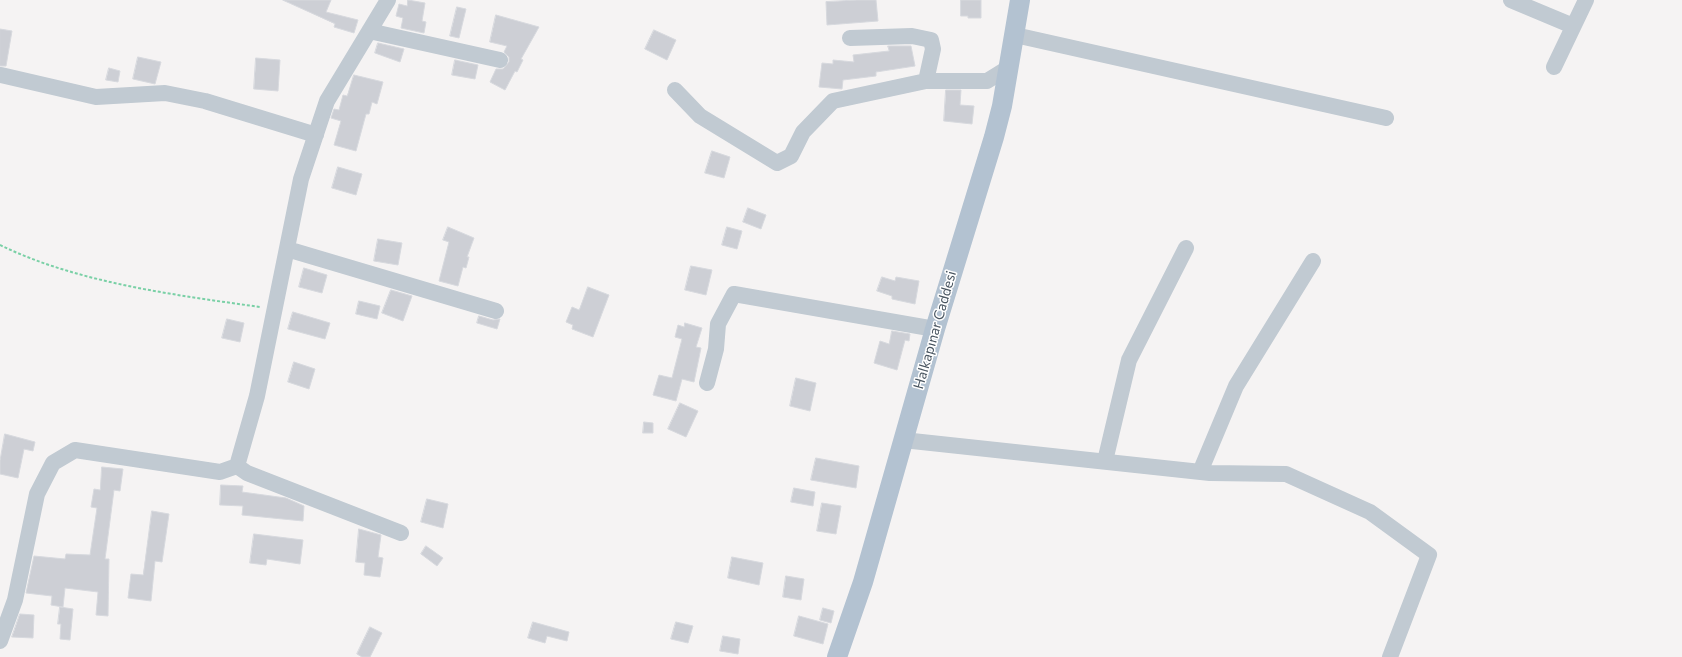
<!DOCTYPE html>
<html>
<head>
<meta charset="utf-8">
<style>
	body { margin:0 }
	canvas { display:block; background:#f5f3f3 }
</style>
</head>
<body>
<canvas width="1682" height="657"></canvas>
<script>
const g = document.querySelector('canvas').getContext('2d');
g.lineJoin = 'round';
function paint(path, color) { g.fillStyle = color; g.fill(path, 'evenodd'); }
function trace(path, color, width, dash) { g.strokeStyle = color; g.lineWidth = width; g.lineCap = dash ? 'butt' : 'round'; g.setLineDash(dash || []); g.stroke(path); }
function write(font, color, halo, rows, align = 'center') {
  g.font = font + ' Commissioner,sans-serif'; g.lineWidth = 3; g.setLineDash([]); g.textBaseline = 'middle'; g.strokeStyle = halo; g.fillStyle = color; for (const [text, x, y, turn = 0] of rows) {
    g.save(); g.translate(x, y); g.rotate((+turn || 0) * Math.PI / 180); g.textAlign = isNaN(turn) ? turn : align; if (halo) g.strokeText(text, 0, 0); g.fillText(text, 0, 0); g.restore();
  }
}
const building = new Path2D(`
	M283,0H331L326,12L358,20L354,33L334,27L335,24Z
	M408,0L425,3L422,21L426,22L424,33L401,28L403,18L396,16L399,4L407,6Z
	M857,0H876L878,21L827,25L826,2Z
	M961,0H981V18H968V16H961Z
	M457,7L466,9L459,38L450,36Z
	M496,15L539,27L521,59L523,60L517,72L515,71L505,90L490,82L496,69H503L509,62V57L504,52L507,46L490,42Z
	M0,29L12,31L6,66H0Z
	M654,30L676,40L667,60L645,49Z
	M378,43L404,49L400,62L375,53Z
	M888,46H911L915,66L876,72V76L843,80L842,89L819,87L822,63L833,64V60L854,62L853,55L889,51Z
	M138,57L161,62L155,84L133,79Z
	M256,58L280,60L278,91L254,89Z
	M455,60L478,65L475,79L452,75Z
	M109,68L120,71L118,82L106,80Z
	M354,75L383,82L377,104L372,102L369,114H366L356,151L334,145L341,121L331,118L334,109L339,110L343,95L347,96Z
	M946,90H961L960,105L974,106L972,124L944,121Z
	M712,151L730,157L724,178L705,173Z
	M338,167L362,174L356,195L332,188Z
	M748,208L766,215L761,229L743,222Z
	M448,227L474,238L467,257H469L466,268L463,267L458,286L439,281L449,242L443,240Z
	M727,227L742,231L737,249L722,245Z
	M378,239L402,243L398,265L374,261Z
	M691,266L712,270L706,295L685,290Z
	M304,268L327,275L322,293L299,287Z
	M882,277L895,281L896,277L919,281L915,304L892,299V296L877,291Z
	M588,287L609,295L593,337L572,329L573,325L566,322L572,307L579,310Z
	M391,290L412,296L403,321L382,313Z
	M359,301L380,306L377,319L356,314Z
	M293,312L330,323L325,339L288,329Z
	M479,316L493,320L500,319L497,329L477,323Z
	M227,319L244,323L240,342L222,338Z
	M685,323L702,328L696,347L701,348L694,382L682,379L676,401L653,395L659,375L672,378L682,339L675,337L678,325L684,327Z
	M892,331L910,334L909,341L905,340L897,370L874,363L880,341L889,344Z
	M294,362L315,369L309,389L288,382Z
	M796,378L816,383L810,411L790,406Z
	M680,403L698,411L686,437L668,429Z
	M644,422L653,423V433H643Z
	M5,434L35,442L33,451L24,449L18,478L0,474V461Z
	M816,458L859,466L856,488L811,480Z
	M102,467L123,469L120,491L114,490L105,559H109L108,616L96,615L98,592L65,588L63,607L51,605L52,596L26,593L34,556L65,559L66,554L90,555L97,508L91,507L94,489L100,490Z
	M221,485L243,486L242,492L286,498L304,506L303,521L242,515L243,506L220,505Z
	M794,488L815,492L813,506L791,502Z
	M427,499L448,504L443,528L421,522Z
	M822,503L841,506L836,534L817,531Z
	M152,511L169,514L162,562L155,561L151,601L128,598L131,574L143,575Z
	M359,529L381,535L378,557L383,558L380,577L364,575L365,563L356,562Z
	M254,534L303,540L300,564L267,559L266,565L250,563Z
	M426,546L443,558L437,566L421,554Z
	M732,557L763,563L759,585L728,578Z
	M786,576L804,579L801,600L783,597Z
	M60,607L73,609L70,640L60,639L61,624H58Z
	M823,608L834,611L831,623L820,620Z
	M20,614L34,615L33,638L12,637Z
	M799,616L828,624L823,644L794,636Z
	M533,622L569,632L567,641L547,636L545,643L528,638Z
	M676,622L693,626L688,643L671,639Z
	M370,627L382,633L370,657H362L357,654Z
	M723,636L740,639L738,654L720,651Z`);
const path = new Path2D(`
	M0,245C78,283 175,295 260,307`);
const minor = new Path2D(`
	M1511,0L1573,26
	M369,31L500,60
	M1015,35L1386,118
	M850,38L912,36L931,40L933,49L926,81
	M1554,67L1586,0
	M1,75L96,97L165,93L205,101L316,135
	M675,90L700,116L777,163L791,156L803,132L833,101L926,81H987L1008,68
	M287,249L496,311
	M707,383L716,349L718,324L734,294L935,329
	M903,440L1210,473L1286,474L1370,512L1429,555L1390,657
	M1105,461L1129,360L1186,248
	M237,466L247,473L401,533
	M1200,472L1236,386L1313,261
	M0,641L15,600L37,494L53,463L75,450L220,472L237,466L257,396L301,179L327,101L388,0`);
const major = new Path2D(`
	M837,657L863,582L935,329L994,137L1002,106L1020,0`);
const streetNames = [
	["Halkapınar Caddesi",935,330,-74]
];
paint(building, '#cdcfd5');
trace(building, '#d7d9de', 1);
trace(path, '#7ad0a6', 2, [3, 2]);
trace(minor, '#c1cad2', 16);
trace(major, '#b3c2d1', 20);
write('14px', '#4a5661', '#fff', streetNames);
</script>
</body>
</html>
